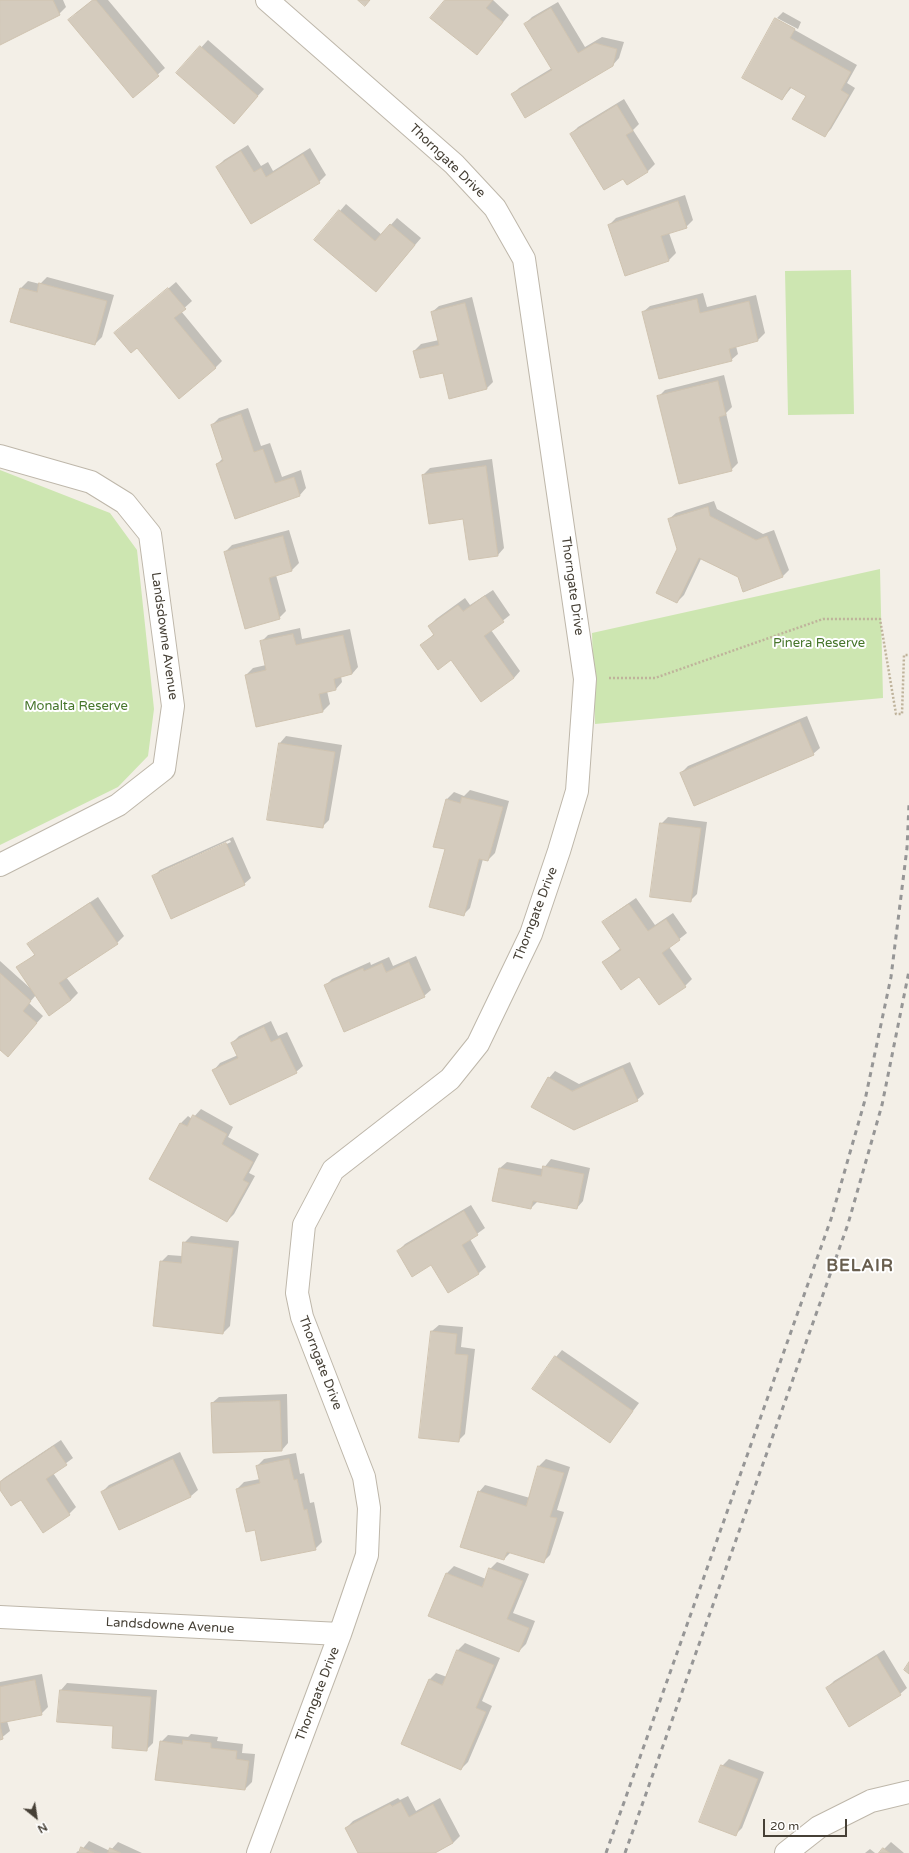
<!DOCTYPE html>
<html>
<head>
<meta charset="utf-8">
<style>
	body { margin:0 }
	#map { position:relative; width:909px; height:1853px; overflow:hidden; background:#f3efe7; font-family:"Varela Round",sans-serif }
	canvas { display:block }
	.north { position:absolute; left:16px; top:1797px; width:40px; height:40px; -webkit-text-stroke:3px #fff; paint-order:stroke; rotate:150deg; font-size:11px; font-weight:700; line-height:16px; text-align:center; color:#464036 }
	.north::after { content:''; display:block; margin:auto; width:14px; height:18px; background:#464036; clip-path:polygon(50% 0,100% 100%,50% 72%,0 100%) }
	.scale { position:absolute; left:763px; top:1819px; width:84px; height:18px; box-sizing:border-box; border:2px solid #464036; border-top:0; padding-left:5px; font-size:12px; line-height:14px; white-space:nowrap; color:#464036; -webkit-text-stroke:3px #fff; paint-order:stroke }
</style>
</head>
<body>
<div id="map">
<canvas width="909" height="1853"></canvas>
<div class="north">N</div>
<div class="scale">20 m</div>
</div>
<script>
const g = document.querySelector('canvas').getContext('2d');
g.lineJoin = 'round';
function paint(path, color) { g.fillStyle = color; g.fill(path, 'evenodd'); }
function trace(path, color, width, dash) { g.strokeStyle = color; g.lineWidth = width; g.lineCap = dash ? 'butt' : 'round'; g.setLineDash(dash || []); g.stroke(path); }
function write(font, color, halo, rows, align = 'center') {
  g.font = font + ' "Varela Round",sans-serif'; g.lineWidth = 4; g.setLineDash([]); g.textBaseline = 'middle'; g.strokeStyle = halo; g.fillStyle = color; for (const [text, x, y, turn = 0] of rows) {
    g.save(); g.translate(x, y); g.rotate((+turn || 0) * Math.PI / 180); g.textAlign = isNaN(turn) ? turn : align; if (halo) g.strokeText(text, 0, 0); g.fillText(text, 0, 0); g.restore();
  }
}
const green = new Path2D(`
	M851,270L854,414L788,415L785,271Z
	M0,470L110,513L137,550L154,709L148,756L118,787L0,845Z
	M880,569L883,698L595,724L592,633Z`);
const shadow = new Path2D(`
	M0,0H63L66,7L59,14L0,44Z
	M93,0H108L165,68L134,96L76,13Z
	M447,0H493L509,15L477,54Z
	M558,2L585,47L602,37L624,42L619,58L612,66L512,95L519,88L552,68L525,24L532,17Z
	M783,12L801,22L798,29L777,18Z
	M777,18V20L857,65L847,83L855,88L831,129L824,136L807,95L792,87L782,99L743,77Z
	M208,40L264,89L234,123L178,73Z
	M624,99L639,124L633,130L655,164L648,171L627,184L624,178L571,134L578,127Z
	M248,145L261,166L268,162L273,171L310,148L326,175L319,182L251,223L217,167L224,160Z
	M685,195L693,220L686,227L669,233L676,253L669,260L625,274L609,225L616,218Z
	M346,204L382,235L397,218L421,238L382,284L340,211Z
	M47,277L114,295L102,337L95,344L12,321L21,288L28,281L40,284Z
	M176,282L192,301L181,311L222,361L215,368L137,347L116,333Z
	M703,293L707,307L756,295L765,333L758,340L736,346L738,354L731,360L643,312L650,306Z
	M472,297L493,382L487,388L444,371L414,351L421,344L439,340L432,312L439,306Z
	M724,375L732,407L726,413L738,463L731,470L659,396L665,390Z
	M248,408L261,446L270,443L282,477L301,470L306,488L300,495L236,517L217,464L223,458L212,425L219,418Z
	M492,459L504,548L498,555L423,475L430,468Z
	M714,501L717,509L763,534L774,530L789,570L782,577L738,576L701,559L684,595L677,602L678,549L669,519L676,513Z
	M289,530L299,563L292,570L276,575L286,611L279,618L225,552L232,545Z
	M493,590L510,615L491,630L520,671L514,678L452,658L422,645L435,633L429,626L436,619L465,598L470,605Z
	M300,628L302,639L350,629L358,667L352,674L341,676L342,682L336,689L327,691L330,704L323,711L257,725L246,675L253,668L266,665L261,642L268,635Z
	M807,716L820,748L813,754L681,773L688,766Z
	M286,736L342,745L329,820L322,827L280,743Z
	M470,790L509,801L495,853L488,860L483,859L470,908L463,915L446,849L447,799L454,792L464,796Z
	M668,817L707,822L697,894L690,901L661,824Z
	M233,837L251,878L244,884L153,877L160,870ZM230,840L231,842L160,874V872Z
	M98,897L124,936L117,943L66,977L78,993L71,1000L36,995L29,1003L43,1016L14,1049H0V961L30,988L18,968L35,954L29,944L36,938Z
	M636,898L655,925L673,913L687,933L669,947L692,979L685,986L640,975L603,962L621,948L603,923L610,916Z
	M416,956L431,990L424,996L325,986L332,979L370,962L371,965L389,957L393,966Z
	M271,1021L278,1036L287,1032L303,1066L296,1072L214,1070L220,1063L238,1055L232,1043L239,1036Z
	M630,1062L644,1094L637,1100L574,1129L549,1078L555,1071L579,1084Z
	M201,1109L233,1127L228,1137L259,1154L249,1173L255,1176L234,1214L227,1221L150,1178L181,1123L188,1116L192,1119Z
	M551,1159L590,1168L583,1201L577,1208L538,1201L531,1208L500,1168L507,1162L543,1169Z
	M471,1205L485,1228L470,1239L486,1267L479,1273L448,1292L432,1263L398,1251L405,1244Z
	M191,1236L239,1241L230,1326L223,1333L161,1262L168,1255L182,1256L184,1243Z
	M439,1325L463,1327L461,1347L475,1349L465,1434L458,1441L432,1331Z
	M562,1350L639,1403L610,1442L556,1357Z
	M287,1394L288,1443L282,1450L212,1403L219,1397Z
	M61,1440L73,1458L53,1473L76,1507L69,1514L21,1499L0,1489V1482L4,1478Z
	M180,1452L198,1490L191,1496L102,1492L109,1485Z
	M296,1453L300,1474L304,1473L310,1503L314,1502L322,1542L315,1549L255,1529L237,1489L244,1482L260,1479L257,1466L264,1459Z
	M546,1459L570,1467L557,1510L564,1512L550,1555L543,1562L511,1552L504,1559L479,1492L485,1485L530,1498L539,1466Z
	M497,1562L529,1574L513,1613L535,1621L526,1644L519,1651L430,1615L447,1573L454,1566L486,1579L490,1569Z
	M465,1643L500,1658L482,1701L492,1706L468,1762L461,1769L429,1680L436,1673L447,1677L458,1650Z
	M884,1650L907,1688L900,1694L827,1688L834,1681Z
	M42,1674L48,1707L41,1714L7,1721L10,1731L0,1739V1682Z
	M67,1683L157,1690L153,1743L146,1750L114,1725L61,1690Z
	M191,1734L218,1737L217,1741L243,1744L242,1753L255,1754L252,1782L245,1789L161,1742L168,1735L188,1737Z
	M729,1759L764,1772L742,1828L735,1835L722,1766Z
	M408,1796L416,1811L440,1798L460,1836L453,1843L435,1853H359L346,1828L353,1821L398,1798L400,1800Z
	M89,1841L110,1851L118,1842L142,1853H76L78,1851L80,1852Z
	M891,1842L904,1853H880Z
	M870,1849L875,1853H865Z`);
const building = new Path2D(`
	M0,0H53L60,15L0,45Z
	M93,0H96L159,76L133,98L68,20Z
	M358,0H370L365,6Z
	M445,0H493L486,8L503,22L477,55L430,18Z
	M551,8L578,53L595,43L617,49L613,66L525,118L511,94L552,70L524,24Z
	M775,18L795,29L790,38L851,72L841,90L849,95L825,137L792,119L806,96L790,87L782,100L742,78Z
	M200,46L258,96L234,124L176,73Z
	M617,105L633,131L626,135L648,172L627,185L623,179L604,190L570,134Z
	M241,151L254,172L261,168L266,177L303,154L320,183L251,224L216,167Z
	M678,201L687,228L661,236L669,261L625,276L608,225Z
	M339,210L375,241L390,224L415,245L376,292L314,240Z
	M39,283L107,301L95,345L10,322L20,288L37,292Z
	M168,288L186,309L174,318L216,368L179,399L137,348L131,353L114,333Z
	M697,299L700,313L749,301L758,341L729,349L732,361L659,379L642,312Z
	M465,303L487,389L449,399L443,373L420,378L413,351L439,345L431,312Z
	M718,381L726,415L719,417L732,471L679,484L657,396Z
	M241,414L254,452L263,449L275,483L294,477L300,496L235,519L216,464L223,461L211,425Z
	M486,466L498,556L469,560L463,519L429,524L422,475Z
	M708,507L710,516L756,540L767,536L783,577L743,592L738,577L699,558L677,603L656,593L677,549L668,519Z
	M283,536L292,571L269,578L280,619L245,629L224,552Z
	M485,596L504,622L484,636L514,678L481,702L451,660L438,670L420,645L434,635L428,626L458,605L463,611Z
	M293,634L296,645L343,635L352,674L334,679L336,690L319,694L323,712L256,727L245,675L266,670L260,641Z
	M800,722L814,755L694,806L680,773Z
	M279,743L335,752L323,828L267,820Z
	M462,797L503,807L488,861L479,859L464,916L429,907L445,849L433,847L446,799L460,803Z
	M660,823L701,828L691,902L650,897Z
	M226,843L245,885L171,919L152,876Z
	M90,903L118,944L59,983L71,1000L49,1016L16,967L35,955L27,944Z
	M629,904L648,931L666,919L680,940L662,953L686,987L659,1005L639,977L621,990L602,962L621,950L602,922Z
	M409,962L425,997L344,1032L324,985L363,968L364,971L382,963L386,972Z
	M0,973L31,1001L23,1011L37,1023L8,1057L0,1050Z
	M264,1027L271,1042L280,1038L297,1073L230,1105L212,1070L238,1058L231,1043Z
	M623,1068L638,1101L574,1130L531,1107L548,1077L572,1091Z
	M193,1115L227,1134L222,1144L253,1162L243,1180L249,1183L227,1222L149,1179L180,1123L187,1126Z
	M543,1166L584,1174L577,1209L533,1201L531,1209L492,1201L499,1168L541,1176Z
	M464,1211L478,1235L462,1245L479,1274L448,1293L431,1265L412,1277L397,1251Z
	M183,1242L233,1248L223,1334L153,1326L160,1261L181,1263Z
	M431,1331L457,1334L455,1354L468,1355L459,1442L419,1438Z
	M555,1356L633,1411L610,1443L532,1389Z
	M280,1401L282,1451L213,1453L211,1403Z
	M54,1446L67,1465L46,1479L70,1515L43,1533L21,1500L11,1506L0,1490V1482Z
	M173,1459L191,1497L119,1530L101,1492Z
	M289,1459L294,1480L297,1479L304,1510L307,1509L316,1550L261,1561L255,1530L246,1532L236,1489L260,1483L256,1466Z
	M538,1466L564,1473L550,1517L557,1518L544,1563L507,1552L504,1560L460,1547L478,1491L526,1506Z
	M489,1568L523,1581L507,1619L529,1628L519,1652L428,1616L446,1573L482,1587Z
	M457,1650L494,1665L476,1708L486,1712L461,1770L401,1744L429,1679L442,1685Z
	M877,1656L901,1695L849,1727L826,1688Z
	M909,1662V1674L904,1670Z
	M35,1680L42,1715L0,1723V1687Z
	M60,1690L151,1697L147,1751L112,1748L113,1726L57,1722Z
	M0,1724L3,1739L0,1740Z
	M183,1740L211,1743V1748L237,1751L236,1759L249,1761L245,1790L155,1780L160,1741L182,1744Z
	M721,1765L758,1779L736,1836L699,1822Z
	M401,1802L409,1817L433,1804L453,1843L435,1853H358L345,1828L390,1804L392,1806Z
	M81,1847L94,1853H79Z
	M110,1848L121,1853H108Z
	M883,1848L890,1853H879Z`);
const path = new Path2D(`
	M609,678H655L823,619H880L896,714H902L904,655H909`);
const minor = new Path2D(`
	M0,456L91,482L125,503L150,534L173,706L164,769L118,805L0,865
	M0,1617L340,1634
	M258,1853L340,1634L367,1555L369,1508L364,1477L302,1317L297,1293L304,1225L333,1170L450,1079L478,1044L531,934L559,851L577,791L585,679L524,259L495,208L454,164L267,0
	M786,1853L819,1827L871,1801L909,1792`);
const rail = new Path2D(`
	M606,1853L831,1219L865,1100L891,977L907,848L909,804
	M625,1853L848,1224L882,1105L909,971`);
const streetNames = [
	["Thorngate Drive",447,161,44],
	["Thorngate Drive",572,586,82],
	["Landsdowne Avenue",164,636,82],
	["Thorngate Drive",536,914,-69],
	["Thorngate Drive",320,1363,69],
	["Landsdowne Avenue",170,1626,3],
	["Thorngate Drive",318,1694,-69]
];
const parkNames = [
	["Pinera Reserve",819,644],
	["Monalta Reserve",76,707]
];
const districtNames = [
	["BELAIR",860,1267]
];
paint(green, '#cde6b1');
paint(shadow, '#0003');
paint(building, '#d4cbbd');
trace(building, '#cfc3b0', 1);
trace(minor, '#beb7aa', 24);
trace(path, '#bfb39b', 2.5, [2, 2]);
trace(minor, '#fff', 22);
trace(rail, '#969696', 3, [5, 5]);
write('13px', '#464036', '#fff', streetNames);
write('13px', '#46762b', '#fff', parkNames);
g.letterSpacing = '1px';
write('bold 17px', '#685e4e', '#fff', districtNames);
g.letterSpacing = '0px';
</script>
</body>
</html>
